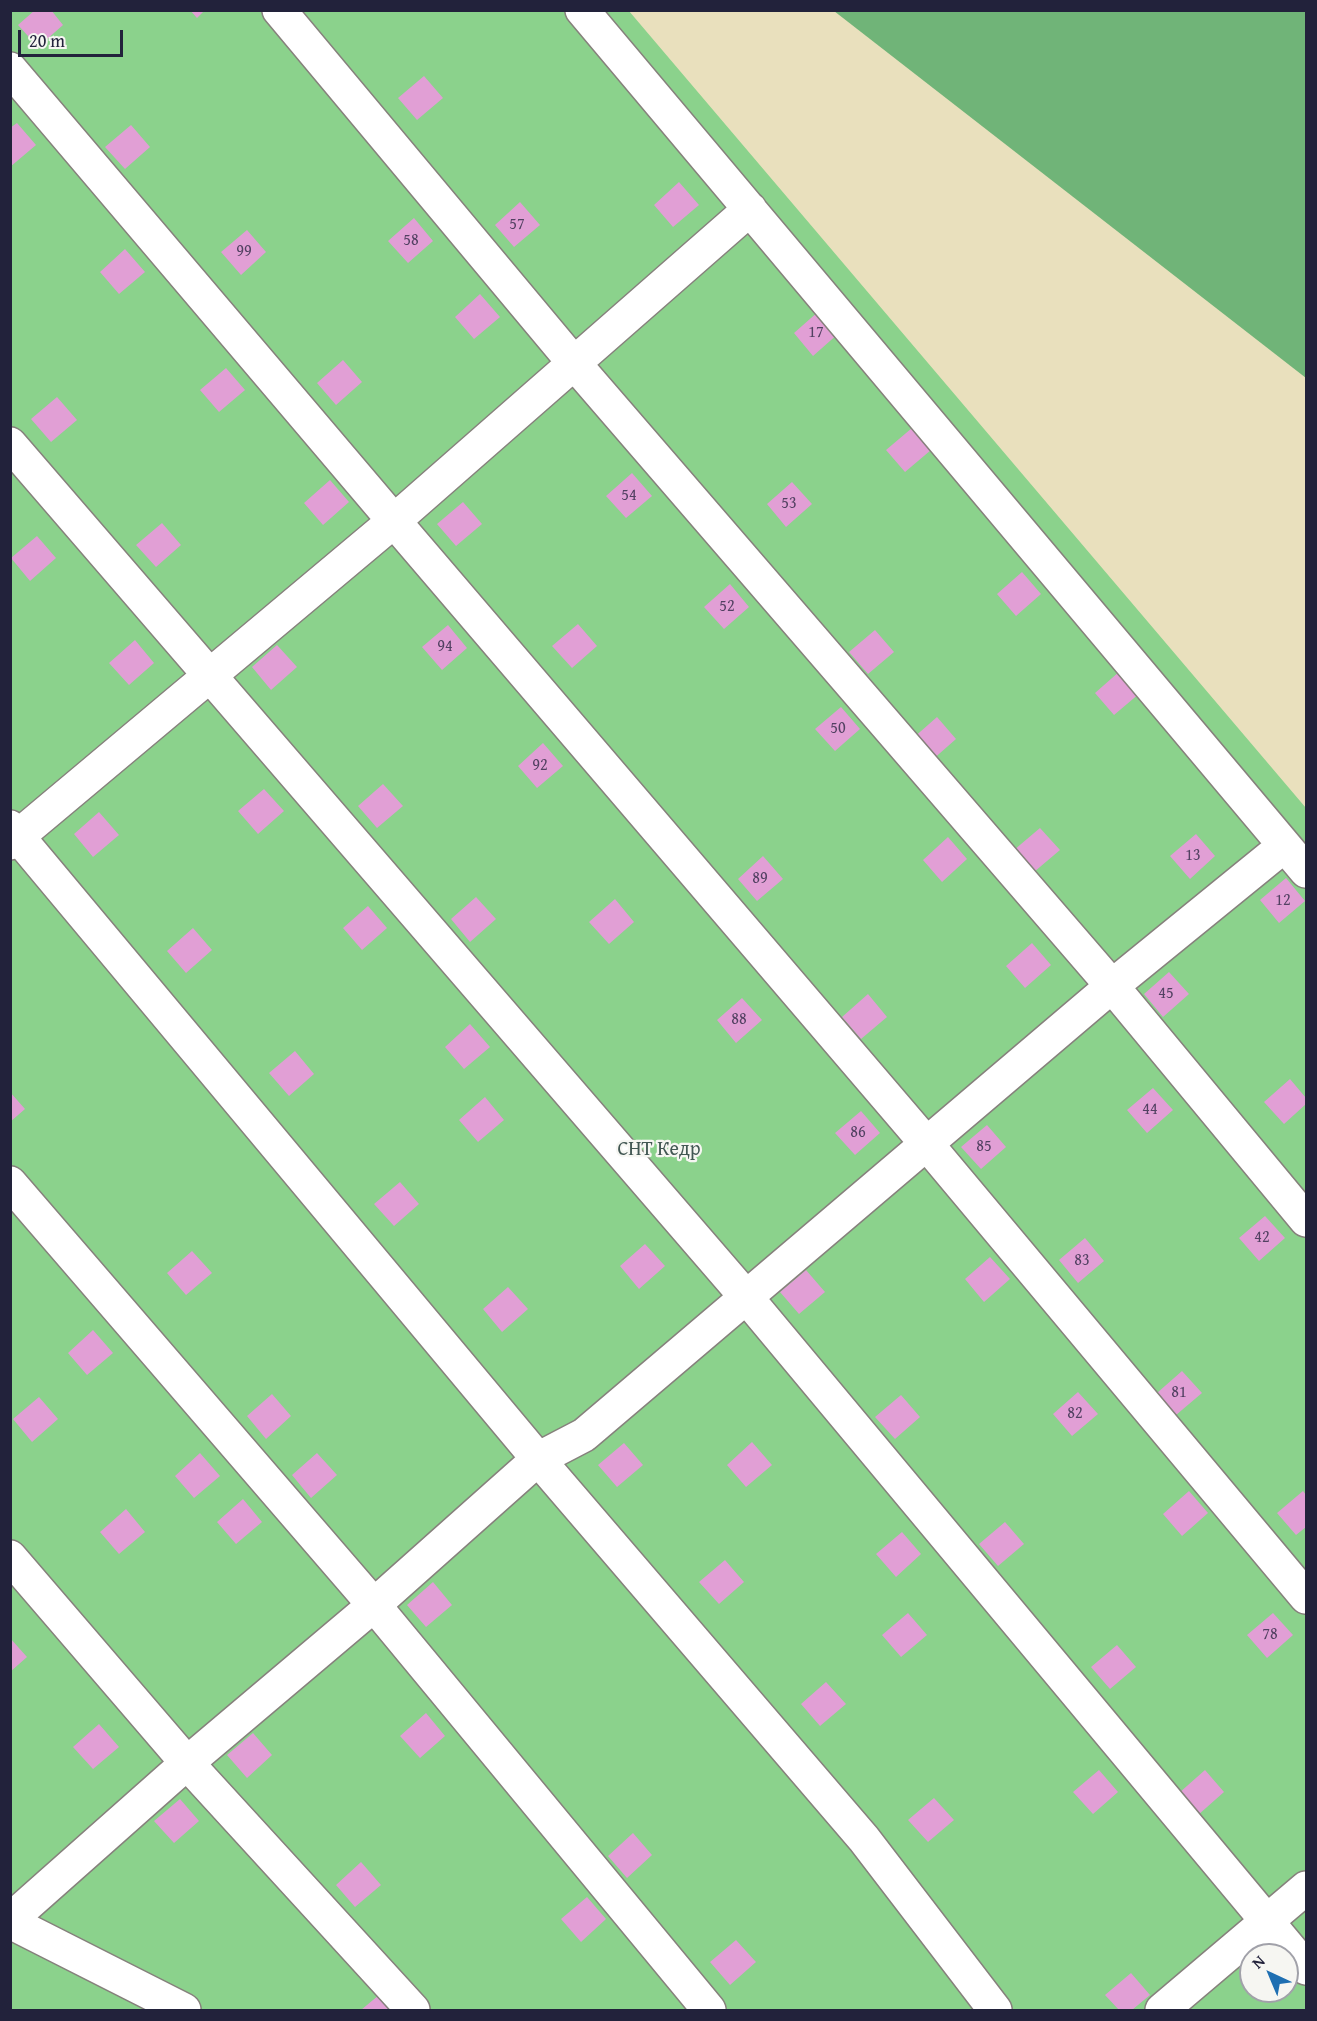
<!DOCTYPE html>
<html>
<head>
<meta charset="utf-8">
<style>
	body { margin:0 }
	#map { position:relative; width:1317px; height:2021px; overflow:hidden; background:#e9e0bd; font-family:"Gentium Book Plus",serif }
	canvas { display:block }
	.frame { position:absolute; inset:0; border:12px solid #22223b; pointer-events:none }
	.north { position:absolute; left:1239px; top:1943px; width:60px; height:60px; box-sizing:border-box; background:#f6f6f2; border:2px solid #a1a1a9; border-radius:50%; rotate:316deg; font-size:16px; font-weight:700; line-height:24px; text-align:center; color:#22223b }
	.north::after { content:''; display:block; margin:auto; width:21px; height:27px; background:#1f6fb2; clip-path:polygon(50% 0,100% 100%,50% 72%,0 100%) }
	.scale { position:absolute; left:18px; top:30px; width:105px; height:27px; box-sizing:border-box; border:3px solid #22223b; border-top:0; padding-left:8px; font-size:18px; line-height:21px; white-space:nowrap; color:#22223b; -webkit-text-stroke:4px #f6f6f2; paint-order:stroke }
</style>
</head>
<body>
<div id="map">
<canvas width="1317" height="2021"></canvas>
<div class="frame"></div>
<div class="north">N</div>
<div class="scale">20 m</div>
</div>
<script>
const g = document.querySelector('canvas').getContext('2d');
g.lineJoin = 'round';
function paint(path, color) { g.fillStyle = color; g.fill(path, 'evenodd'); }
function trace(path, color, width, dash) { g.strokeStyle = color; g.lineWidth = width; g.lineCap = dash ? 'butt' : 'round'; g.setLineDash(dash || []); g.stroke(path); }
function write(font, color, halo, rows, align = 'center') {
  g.font = font + ' "Gentium Book Plus",serif'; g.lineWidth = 4.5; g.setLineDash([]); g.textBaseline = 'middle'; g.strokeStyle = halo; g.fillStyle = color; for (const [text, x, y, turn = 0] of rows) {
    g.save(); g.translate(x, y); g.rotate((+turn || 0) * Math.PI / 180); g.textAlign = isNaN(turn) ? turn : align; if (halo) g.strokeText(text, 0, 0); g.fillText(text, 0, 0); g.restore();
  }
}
const green = new Path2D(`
	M11,11H629L1306,808V2010H11ZM1251,1955H1287V1991H1251Z`);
const forest = new Path2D(`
	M834,11H1306V378Z`);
const building = new Path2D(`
	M35,10H51L63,25L38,47L18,25Z
	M190,10H205L197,18Z
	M424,76L443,98L417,120L398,98Z
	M17,123L36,145L10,167V128Z
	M131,125L150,147L125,169L105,147Z
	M679,182L699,205L673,227L654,205Z
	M520,202L540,225L514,247L495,225Z
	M414,218L433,241L408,263L388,241Z
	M247,230L266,252L241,275L221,252Z
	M125,249L145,272L119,294L100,272Z
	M480,294L500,317L474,339L455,317Z
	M819,311L839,333L813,356L794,333Z
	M343,360L362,382L336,405L317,383Z
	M226,368L245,390L219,412L200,390Z
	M57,397L77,420L51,442L31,419Z
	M912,428L931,450L905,472L886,450Z
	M632,473L652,496L626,518L606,496Z
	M330,480L349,502L323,525L304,503Z
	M792,482L812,504L786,527L767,504Z
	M463,502L482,524L456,546L437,524Z
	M162,523L181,545L156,567L136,545Z
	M37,536L56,558L30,581L11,558Z
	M1022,572L1041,594L1016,616L997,594Z
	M730,584L749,607L724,629L704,607Z
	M578,624L597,646L572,668L552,646Z
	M448,625L467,648L442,670L422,647Z
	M875,630L894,652L868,674L849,652Z
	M135,640L154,663L129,685L109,663Z
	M277,645L297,667L271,690L252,667Z
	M1120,671L1140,693L1114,715L1095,693Z
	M841,707L860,729L835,751L815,729Z
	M937,717L956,739L931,761L912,739Z
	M543,743L563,766L537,788L518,766Z
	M383,784L403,806L377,828L358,806Z
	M264,789L284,811L258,834L238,811Z
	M99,812L119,835L93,857L74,834Z
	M1040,828L1060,850L1034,872L1014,850Z
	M1196,834L1215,856L1190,879L1170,856Z
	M948,837L967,859L942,882L923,860Z
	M763,856L783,879L757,901L738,879Z
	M1286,878L1305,901L1279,923L1260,900Z
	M476,897L496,919L470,942L451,919Z
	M615,899L634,922L609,944L589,922Z
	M368,906L387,928L362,950L343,928Z
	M193,928L212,950L186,973L167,951Z
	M1032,943L1051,965L1025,988L1006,966Z
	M1169,972L1189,994L1163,1017L1144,994Z
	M868,994L887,1017L861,1039L842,1017Z
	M742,998L762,1020L736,1043L717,1020Z
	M470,1024L490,1047L464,1069L445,1047Z
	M295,1051L314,1074L289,1096L269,1073Z
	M1290,1079L1306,1098V1104L1284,1124L1264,1102Z
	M1153,1088L1173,1110L1147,1133L1127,1110Z
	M10,1092L25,1109L10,1122Z
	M485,1097L504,1120L478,1142L459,1120Z
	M861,1111L880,1133L855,1155L835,1133Z
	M987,1125L1006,1147L981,1169L961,1147Z
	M400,1182L419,1204L394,1226L374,1204Z
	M1265,1216L1285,1238L1259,1261L1239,1238Z
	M1085,1238L1104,1261L1078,1283L1059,1260Z
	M645,1244L665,1266L639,1289L620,1266Z
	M192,1251L212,1273L186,1295L167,1273Z
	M990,1257L1010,1279L984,1302L965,1279Z
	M806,1270L825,1292L799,1314L780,1292Z
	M508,1287L528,1309L502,1332L483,1309Z
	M93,1330L113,1353L87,1375L68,1353Z
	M1182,1371L1202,1393L1176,1415L1157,1393Z
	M1078,1392L1098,1414L1072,1436L1053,1414Z
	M272,1394L291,1416L266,1439L247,1416Z
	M901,1395L920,1417L895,1439L875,1417Z
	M39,1397L58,1419L32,1442L13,1419Z
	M752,1442L772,1465L746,1487L727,1465Z
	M624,1443L643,1465L617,1487L598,1465Z
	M200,1453L220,1476L194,1498L175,1476Z
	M317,1453L337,1475L311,1498L292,1475Z
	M1189,1491L1208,1513L1182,1536L1163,1514Z
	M1303,1491L1306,1495V1527L1296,1535L1277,1513Z
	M243,1499L262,1522L236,1544L217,1522Z
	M126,1509L145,1532L119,1554L100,1532Z
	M1005,1522L1024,1544L998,1566L979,1544Z
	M902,1532L921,1554L896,1577L876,1554Z
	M725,1560L744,1582L719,1604L699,1582Z
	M433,1582L452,1605L426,1627L407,1605Z
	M908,1613L927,1635L901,1657L882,1635Z
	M1273,1613L1293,1635L1267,1658L1247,1635Z
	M10,1638L27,1657L10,1672Z
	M1117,1645L1136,1667L1110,1689L1091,1667Z
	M826,1682L846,1704L820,1726L801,1704Z
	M426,1713L445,1736L420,1758L400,1736Z
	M99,1724L119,1747L93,1769L73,1747Z
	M253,1733L272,1755L247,1778L227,1755Z
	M1099,1770L1118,1792L1093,1814L1073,1792Z
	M1205,1770L1224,1792L1198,1815L1179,1793Z
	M934,1798L954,1820L928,1842L908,1820Z
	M180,1799L199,1821L174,1843L154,1821Z
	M633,1833L652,1855L627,1878L608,1856Z
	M361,1862L381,1885L355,1907L336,1885Z
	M587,1897L606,1919L581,1942L561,1919Z
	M736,1940L756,1962L730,1985L710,1962Z
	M1131,1973L1150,1995L1132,2010H1119L1105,1995Z
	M379,1995L393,2010H361Z`);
const street = new Path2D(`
	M279,10L574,363L1112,986L1306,1220
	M582,10L1306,871
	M10,69L394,521L926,1143L1306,1597
	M10,444L747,1298L1306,1968
	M10,827L538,1459L864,1839L995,2010
	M10,843L394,521L750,209
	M10,1183L374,1605L709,2010
	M10,1557L187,1763L413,2010
	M10,1920L187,1763L374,1605L538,1459L584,1435L1112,986L1284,846
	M10,1922L184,2010
	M1162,2010L1306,1888`);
const numberNames = [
	["57",517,225],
	["58",411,241],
	["99",244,252],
	["17",816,333],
	["54",629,496],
	["53",789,504],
	["52",727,607],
	["94",445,647],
	["50",838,729],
	["92",540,766],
	["13",1193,856],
	["89",760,879],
	["12",1283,901],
	["45",1166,994],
	["88",739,1020],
	["44",1150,1110],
	["86",858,1133],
	["85",984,1147],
	["42",1262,1238],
	["83",1082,1261],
	["81",1179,1393],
	["82",1075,1414],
	["78",1270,1635]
];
const parkNames = [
	["СНТ Кедр",659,1150]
];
paint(green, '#8bd28c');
paint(forest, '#70b478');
paint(building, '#e19fd5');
trace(street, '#86817c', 36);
trace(street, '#fff', 33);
write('16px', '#524162', null, numberNames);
write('20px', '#425753', '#f6f6f2', parkNames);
</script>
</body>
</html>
